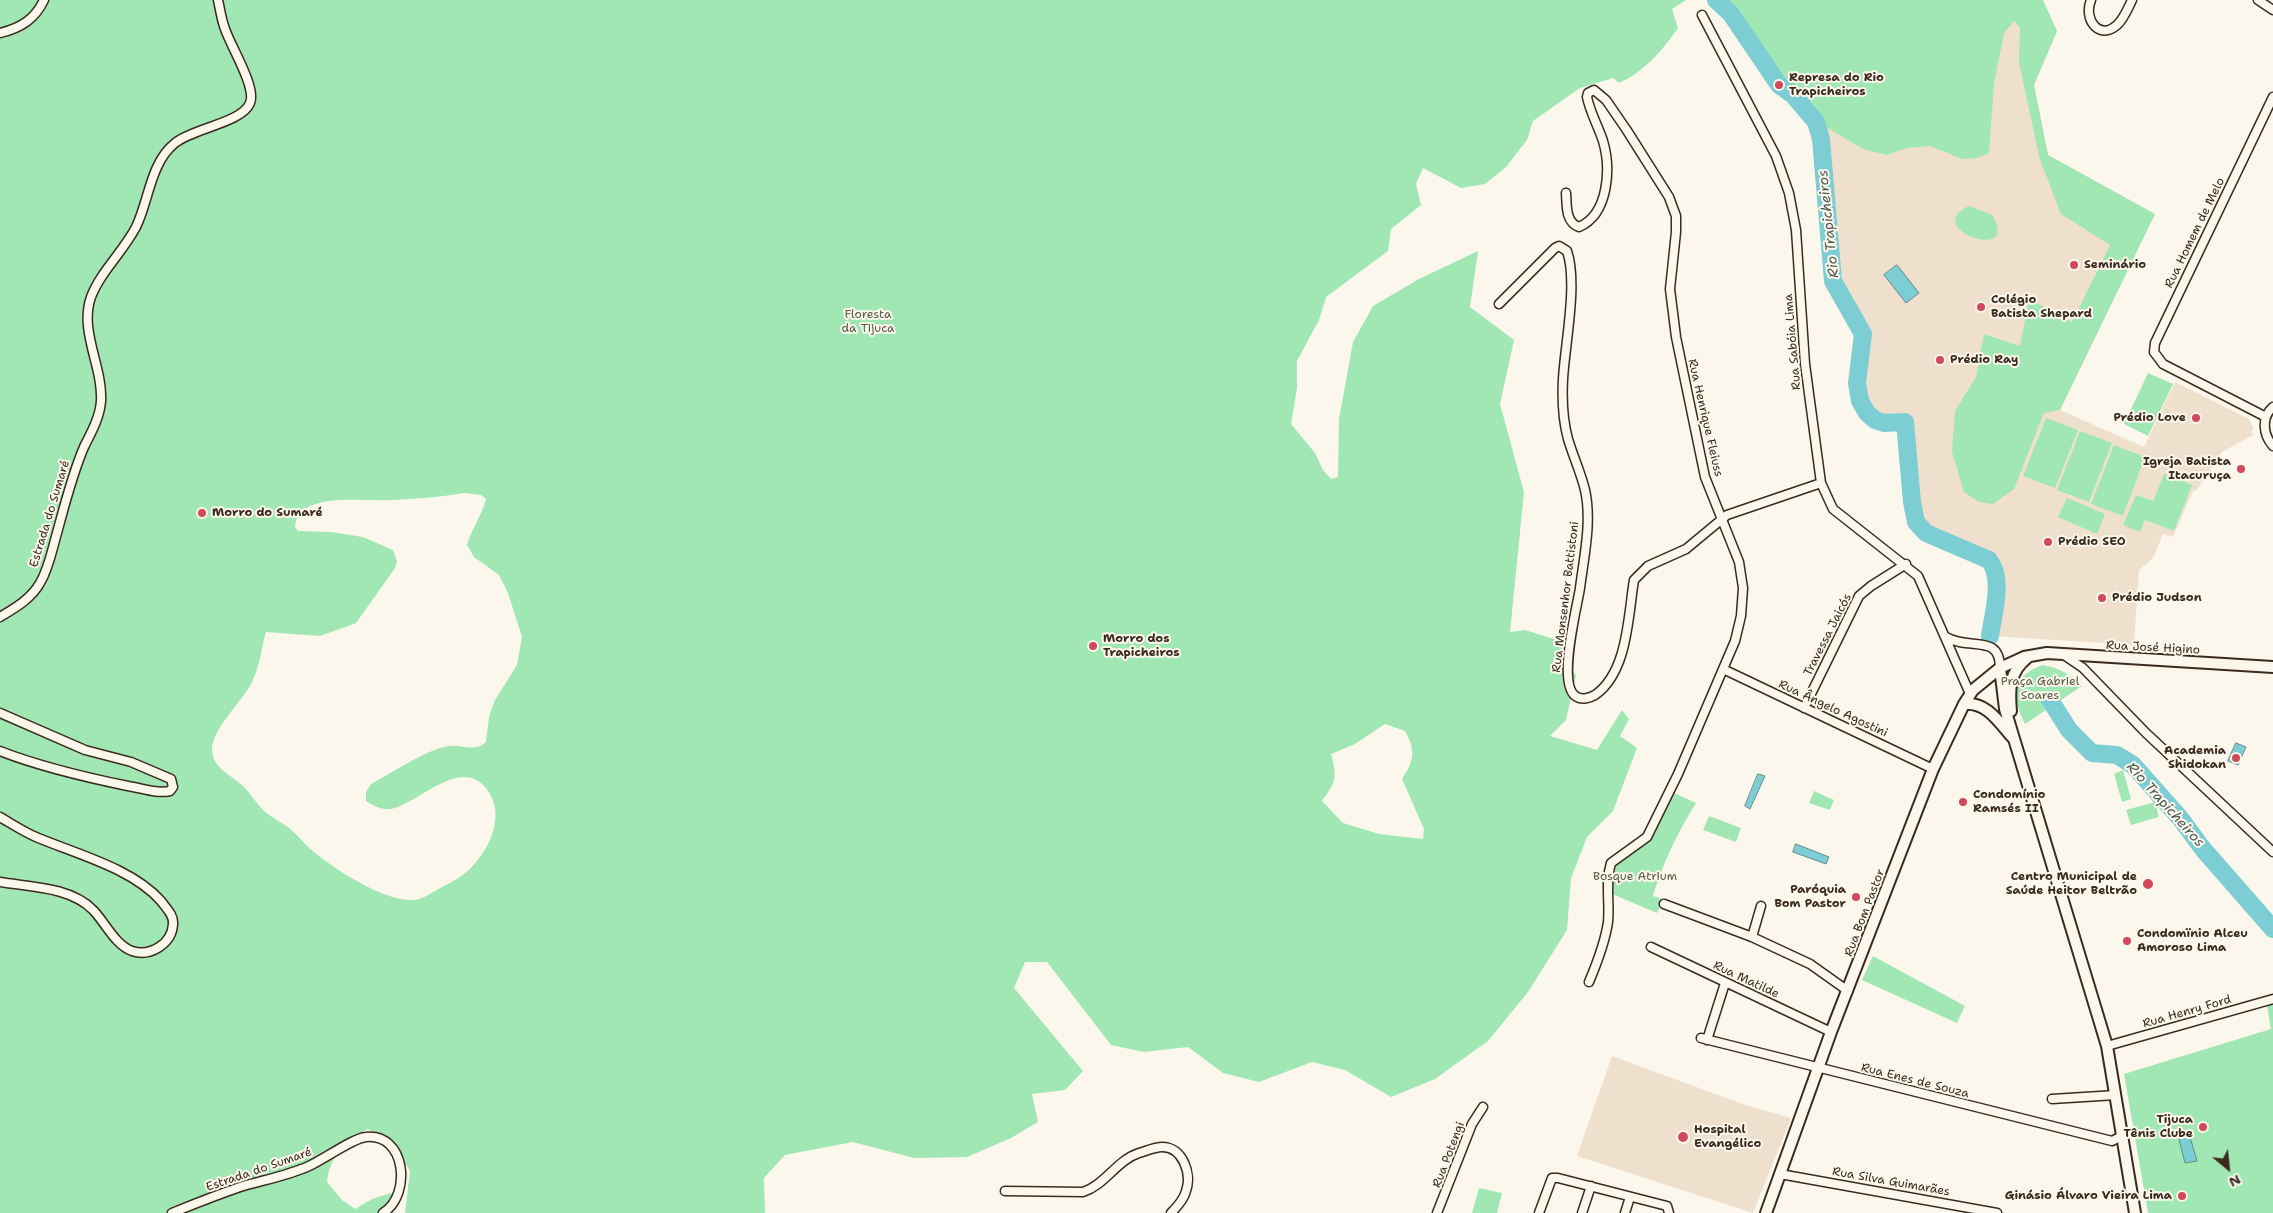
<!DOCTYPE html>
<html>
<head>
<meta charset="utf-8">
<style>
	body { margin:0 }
	#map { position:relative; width:2273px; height:1213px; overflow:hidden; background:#fbf7ec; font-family:"Shantell Sans",sans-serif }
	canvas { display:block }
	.north { position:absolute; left:2203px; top:1143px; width:50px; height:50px; -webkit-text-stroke:4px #fbf7ec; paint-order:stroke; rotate:152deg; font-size:14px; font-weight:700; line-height:20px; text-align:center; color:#3b2a1e }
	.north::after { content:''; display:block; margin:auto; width:18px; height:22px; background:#3b2a1e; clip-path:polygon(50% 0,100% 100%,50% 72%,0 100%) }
</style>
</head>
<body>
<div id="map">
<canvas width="2273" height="1213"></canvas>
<div class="north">N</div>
</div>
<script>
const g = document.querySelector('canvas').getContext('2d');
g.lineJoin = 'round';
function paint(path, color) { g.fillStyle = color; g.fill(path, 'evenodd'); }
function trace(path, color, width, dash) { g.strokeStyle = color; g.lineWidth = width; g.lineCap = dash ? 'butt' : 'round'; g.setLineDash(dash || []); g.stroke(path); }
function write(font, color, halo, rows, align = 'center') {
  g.font = font + ' "Shantell Sans",sans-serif'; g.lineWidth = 4; g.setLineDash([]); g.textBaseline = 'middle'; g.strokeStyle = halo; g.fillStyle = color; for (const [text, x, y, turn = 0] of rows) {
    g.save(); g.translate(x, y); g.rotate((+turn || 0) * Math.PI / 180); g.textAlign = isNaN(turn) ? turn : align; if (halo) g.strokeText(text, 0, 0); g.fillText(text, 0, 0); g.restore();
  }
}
const built = new Path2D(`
	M1987,0L2057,31L2034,85L2048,155L2155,214L2060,410L2144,447L2175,382L2249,419L2254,429L2251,430L2253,435L2222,452L2201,484L2196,491H2193L2173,537L2163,534L2153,558L2139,570L2134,645L1993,636L2001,578L1994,561L1924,529L1915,512L1907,420L1876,418L1864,400L1861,383L1867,335L1839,287L1836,277L1821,124L1792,92L1778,81Z
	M1612,1056L1748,1106L1791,1118L1753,1213L1577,1156Z`);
const green = new Path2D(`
	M0,0H1686L1672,9L1678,28C1663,50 1644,72 1619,83L1613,78L1580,88L1533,121L1527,140L1506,167L1485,184L1461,188L1423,168L1416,184L1421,205L1391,229L1388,251L1326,297L1319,320L1297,361V388L1291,424L1315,453L1323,470L1331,479L1338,477L1339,419L1353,342L1373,306L1419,279L1478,251L1470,307L1514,340L1500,404L1524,492L1510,632L1525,630L1557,640L1576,676L1566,720L1550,736L1597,750L1622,710L1629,719L1620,736L1637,748L1613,811L1587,837L1571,878L1567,930L1528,992L1488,1041L1435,1079L1391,1097L1345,1070L1312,1062L1259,1082L1223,1073L1188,1047L1144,1052L1111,1045L1047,962H1025L1014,988L1083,1071L1065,1090L1032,1094L1038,1122L1011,1138L967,1157L914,1158L853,1142L785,1155L764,1178L765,1213H405L410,1171L393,1144L368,1129C347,1141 329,1157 327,1182L342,1200L355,1209L372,1199L391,1193L394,1202L390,1213H0ZM464,493L481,495L486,499C482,515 472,528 467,545L474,557L499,575L508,593L522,637L517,665L495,700L489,717L486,742C474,753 462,744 449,746C425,750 392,773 371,784L366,792V801C374,806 381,810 391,809C419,804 459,756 486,788C508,815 488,855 464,874C456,880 444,886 435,891C429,894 421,900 414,900C385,902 336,870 314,852C305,845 298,835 289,828C281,822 272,818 264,811C257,804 252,796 245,788C233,775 213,770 212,750C212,728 243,701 252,682C260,666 261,649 266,632L320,636L356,623L395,568L397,561L393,550L363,537L331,532L298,531L295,527C297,490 366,502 391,500C415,499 440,497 464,493ZM1385,724L1405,731C1416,750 1414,761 1402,779L1424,829L1423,839L1379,834L1343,823L1322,801C1337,780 1337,778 1331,754L1355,744Z
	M1711,0H2043L2057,31L2034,85L2048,155L2155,214L2060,410L2044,413L2014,489L1993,504L1979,502L1964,492L1952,452L1955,411L1976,377L1984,334L2020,346L2029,299L2072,322L2110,245L2061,214L2040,160L2019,63L2020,28L2014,21L2004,33L1994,84L1989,153L1977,158L1962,159L1930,146L1907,148L1887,155L1863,149L1821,124L1792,92L1778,81L1772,80L1754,45L1743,29Z
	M1969,206L1992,215C2023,264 1919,229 1969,206Z
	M2148,373L2173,384L2148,436L2124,424Z
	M2046,418L2078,430L2055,488L2023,476Z
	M2080,431L2112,443L2089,502L2057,490Z
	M2114,445L2145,457L2123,516L2091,504Z
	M2164,474L2192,485L2174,531L2145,520L2140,532L2123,525L2136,495L2153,501Z
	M2067,498L2105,514L2097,534L2058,517Z
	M2042,665C2060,668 2069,674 2082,686L2025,724C2011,695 2010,678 2042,665Z
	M2123,770L2131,799L2122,802L2114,774Z
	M1814,791L1834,800L1830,810L1809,803Z
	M1672,792L1696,803C1678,832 1663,862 1653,896L1663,899L1657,913L1610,893L1611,864L1644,843Z
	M2155,802L2159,817L2131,825L2126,810Z
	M1709,816L1741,828L1736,842L1703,830Z
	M1873,956L1965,1006L1957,1023L1862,980Z
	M2273,1004V1213H2148L2124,1074L2271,1029L2267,1005Z
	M1479,1188L1502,1193L1497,1213H1472Z`);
const water = new Path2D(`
	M1897,265L1919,293L1906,303L1884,275Z
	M2236,743L2246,747L2238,765L2228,761Z
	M1758,774L1765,776L1750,809L1745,806Z
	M1796,844L1829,857L1826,864L1793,852Z
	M2190,1137L2197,1161L2185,1163L2179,1139Z`);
const river = new Path2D(`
	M1716,0L1731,14L1779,85L1793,95L1816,122L1821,139L1833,281L1863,334L1857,383L1860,401L1867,413L1875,420L1884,423L1905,422L1912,502L1916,522L1926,533L1989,560C2004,579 1993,614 1990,636
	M2050,700L2069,730L2092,753L2117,755L2133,765L2180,818L2203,849L2273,929`);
const minor = new Path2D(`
	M2091,0C2083,19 2099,41 2117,25C2124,19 2128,8 2132,0
	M2258,0L2273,10
	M1702,15L1776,156L1789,193L1796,230L1805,364L1821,483L1833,509L1918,576L1970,694
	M0,33C21,28 35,19 44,0
	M1566,193C1567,205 1565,222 1579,227C1609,214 1611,168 1603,141C1598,126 1590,112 1587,97L1588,93L1594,90L1606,100L1626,129L1669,197L1676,216V232L1670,289L1676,337L1705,477L1739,562L1743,588L1741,616L1735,641L1678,774L1647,837L1611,863C1605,882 1610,903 1608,922C1605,943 1597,963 1589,982
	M1499,304L1555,248L1559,246L1567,251C1578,283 1565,344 1563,379C1562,398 1563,421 1568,439C1573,456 1581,473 1585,490C1592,521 1584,557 1580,588C1577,608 1556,687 1577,697C1582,700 1590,698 1595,695C1628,672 1628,616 1634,580L1648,566L1686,549L1727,515L1821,483
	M2273,407C2261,417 2263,435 2273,446
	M2266,417L2163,364L2154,352L2155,343L2273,97
	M0,617C15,608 31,599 40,583C49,568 52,550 57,533C65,504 72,475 84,447C91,433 100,417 101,401C103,367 79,331 91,297C101,271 123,252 136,227C149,201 150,163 175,143C193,128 242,123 250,103C257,87 229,44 224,26C221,17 220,9 218,0
	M1946,637C1970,651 2000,633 2000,668
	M2064,655L2083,668L2146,733L2273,852
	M1723,669L1933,769
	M1804,708L1859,596L1871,586L1906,564
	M0,713L85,750L131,762L171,779L173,787L170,791C156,794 142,788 128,786C84,777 41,767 0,751
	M0,817C12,824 24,832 36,837C76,854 132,868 161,901C166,908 174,915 173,924C172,944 150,957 132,951C115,945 105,922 93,910C71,887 30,887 0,882
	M1664,904L1752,937L1810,964L1848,991
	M1752,937L1761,906
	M1651,947L1831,1032
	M1701,1038L2112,1141L2124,1135
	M1707,1040L1725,983
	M2107,1046L2273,999
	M2052,1099L2116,1095
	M1780,1174L1997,1213
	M1005,1191L1083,1192C1105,1185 1117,1160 1139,1153C1146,1151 1155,1147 1162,1147C1183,1147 1192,1174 1186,1191C1184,1199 1177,1207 1171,1213
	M172,1213C194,1204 217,1195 240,1187C263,1180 287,1176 309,1166C323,1160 353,1138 366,1137C406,1133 412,1195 383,1213
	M1437,1213L1472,1124L1483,1107
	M1539,1213L1552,1178H1558L1667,1206L1669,1213
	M1582,1213L1591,1186
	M1625,1213L1630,1197`);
const tertiary = new Path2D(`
	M2000,668L2005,709L2107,1046L2135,1213
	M1964,704C1987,702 1998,721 2012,737
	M2011,711C2009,690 2009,672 2027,658
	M1766,1213L1831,1032L1933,769L1964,704L1973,690L2000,668L2024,657L2047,653L2273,667`);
const markers = [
	[1779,85,5,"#d1495b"],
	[2074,265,5,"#d1495b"],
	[1981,307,5,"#d1495b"],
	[1940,360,5,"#d1495b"],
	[2196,418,5,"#d1495b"],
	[2241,469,5,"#d1495b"],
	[202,513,5,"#d1495b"],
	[2048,542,5,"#d1495b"],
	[2102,598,5,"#d1495b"],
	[1093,646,5,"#d1495b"],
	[2236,758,5,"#d1495b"],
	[1963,802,5,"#d1495b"],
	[2148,884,6,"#d1495b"],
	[1856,897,5,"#d1495b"],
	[2127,941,5,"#d1495b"],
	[2203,1127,5,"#d1495b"],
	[1683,1137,6,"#d1495b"],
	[2182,1196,5,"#d1495b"]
];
const poiNames = [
	["Represa do Rio",1789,78],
	["Trapicheiros",1789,92],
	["Seminário",2084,265],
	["Colégio",1991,300],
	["Batista Shepard",1991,314],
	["Prédio Ray",1950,360],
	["Prédio Love",2186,418,"right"],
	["Igreja Batista",2231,462,"right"],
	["Itacuruça",2231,476,"right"],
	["Morro do Sumaré",212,513],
	["Prédio SEO",2058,542],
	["Prédio Judson",2112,598],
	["Morro dos",1103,639],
	["Trapicheiros",1103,653],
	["Academia",2226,751,"right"],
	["Shidokan",2226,765,"right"],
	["Condomínio",1973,795],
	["Ramsés II",1973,809],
	["Centro Municipal de",2137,877,"right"],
	["Saúde Heitor Beltrão",2137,891,"right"],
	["Paróquia",1846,890,"right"],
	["Bom Pastor",1846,904,"right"],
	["Condomïnio Alceu",2137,934],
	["Amoroso Lima",2137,948],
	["Tijuca",2193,1120,"right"],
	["Tênis Clube",2193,1134,"right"],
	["Hospital",1694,1130],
	["Evangélico",1694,1144],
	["Ginásio Álvaro Vieira Lima",2172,1196,"right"]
];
const streetNames = [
	["Rua Homem de Melo",2195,233,-64],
	["Rua Sabóia Lima",1793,342,-95],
	["Rua Henrique Fleiuss",1705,418,77],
	["Estrada do Sumaré",50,514,-73],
	["Rua Monsenhor Battistoni",1566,597,-83],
	["Travessa Jaicós",1828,635,-63],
	["Rua José Higino",2153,648,3],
	["Rua Ângelo Agostini",1833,709,25],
	["Rua Bom Pastor",1865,913,-69],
	["Rua Matilde",1746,980,25],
	["Rua Henry Ford",2187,1012,-16],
	["Rua Enes de Souza",1915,1081,14],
	["Rua Potengi",1449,1155,-69],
	["Estrada do Sumaré",259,1170,-19],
	["Rua Silva Guimarães",1891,1182,10]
];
const parkNames = [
	["Floresta",868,315],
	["da Tijuca",868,329],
	["Praça Gabriel",2040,682],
	["Soares",2040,696],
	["Bosque Atrium",1635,877]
];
const waterNames = [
	["Rio Trapicheiros",1829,224,-96],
	["Rio Trapicheiros",2165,805,48]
];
paint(built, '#efe0cd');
paint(green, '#a0e7b4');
paint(water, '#7dced4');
trace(water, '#638c8b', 1);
trace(river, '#7dced4', 18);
trace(minor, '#3b2a1e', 11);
trace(tertiary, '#3b2a1e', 14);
trace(minor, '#fbf7ec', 8);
trace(tertiary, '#fbf7ec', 10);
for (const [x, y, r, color] of markers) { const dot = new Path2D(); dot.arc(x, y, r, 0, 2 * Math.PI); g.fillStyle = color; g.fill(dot); trace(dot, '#fbf7ec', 2); }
write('bold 12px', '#3b2a1e', '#fbf7ec', poiNames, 'left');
write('12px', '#3b2a1e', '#fbf7ec', streetNames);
write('12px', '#545944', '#fbf7ec', parkNames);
write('italic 14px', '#4f5b55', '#fbf7ec', waterNames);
</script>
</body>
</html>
